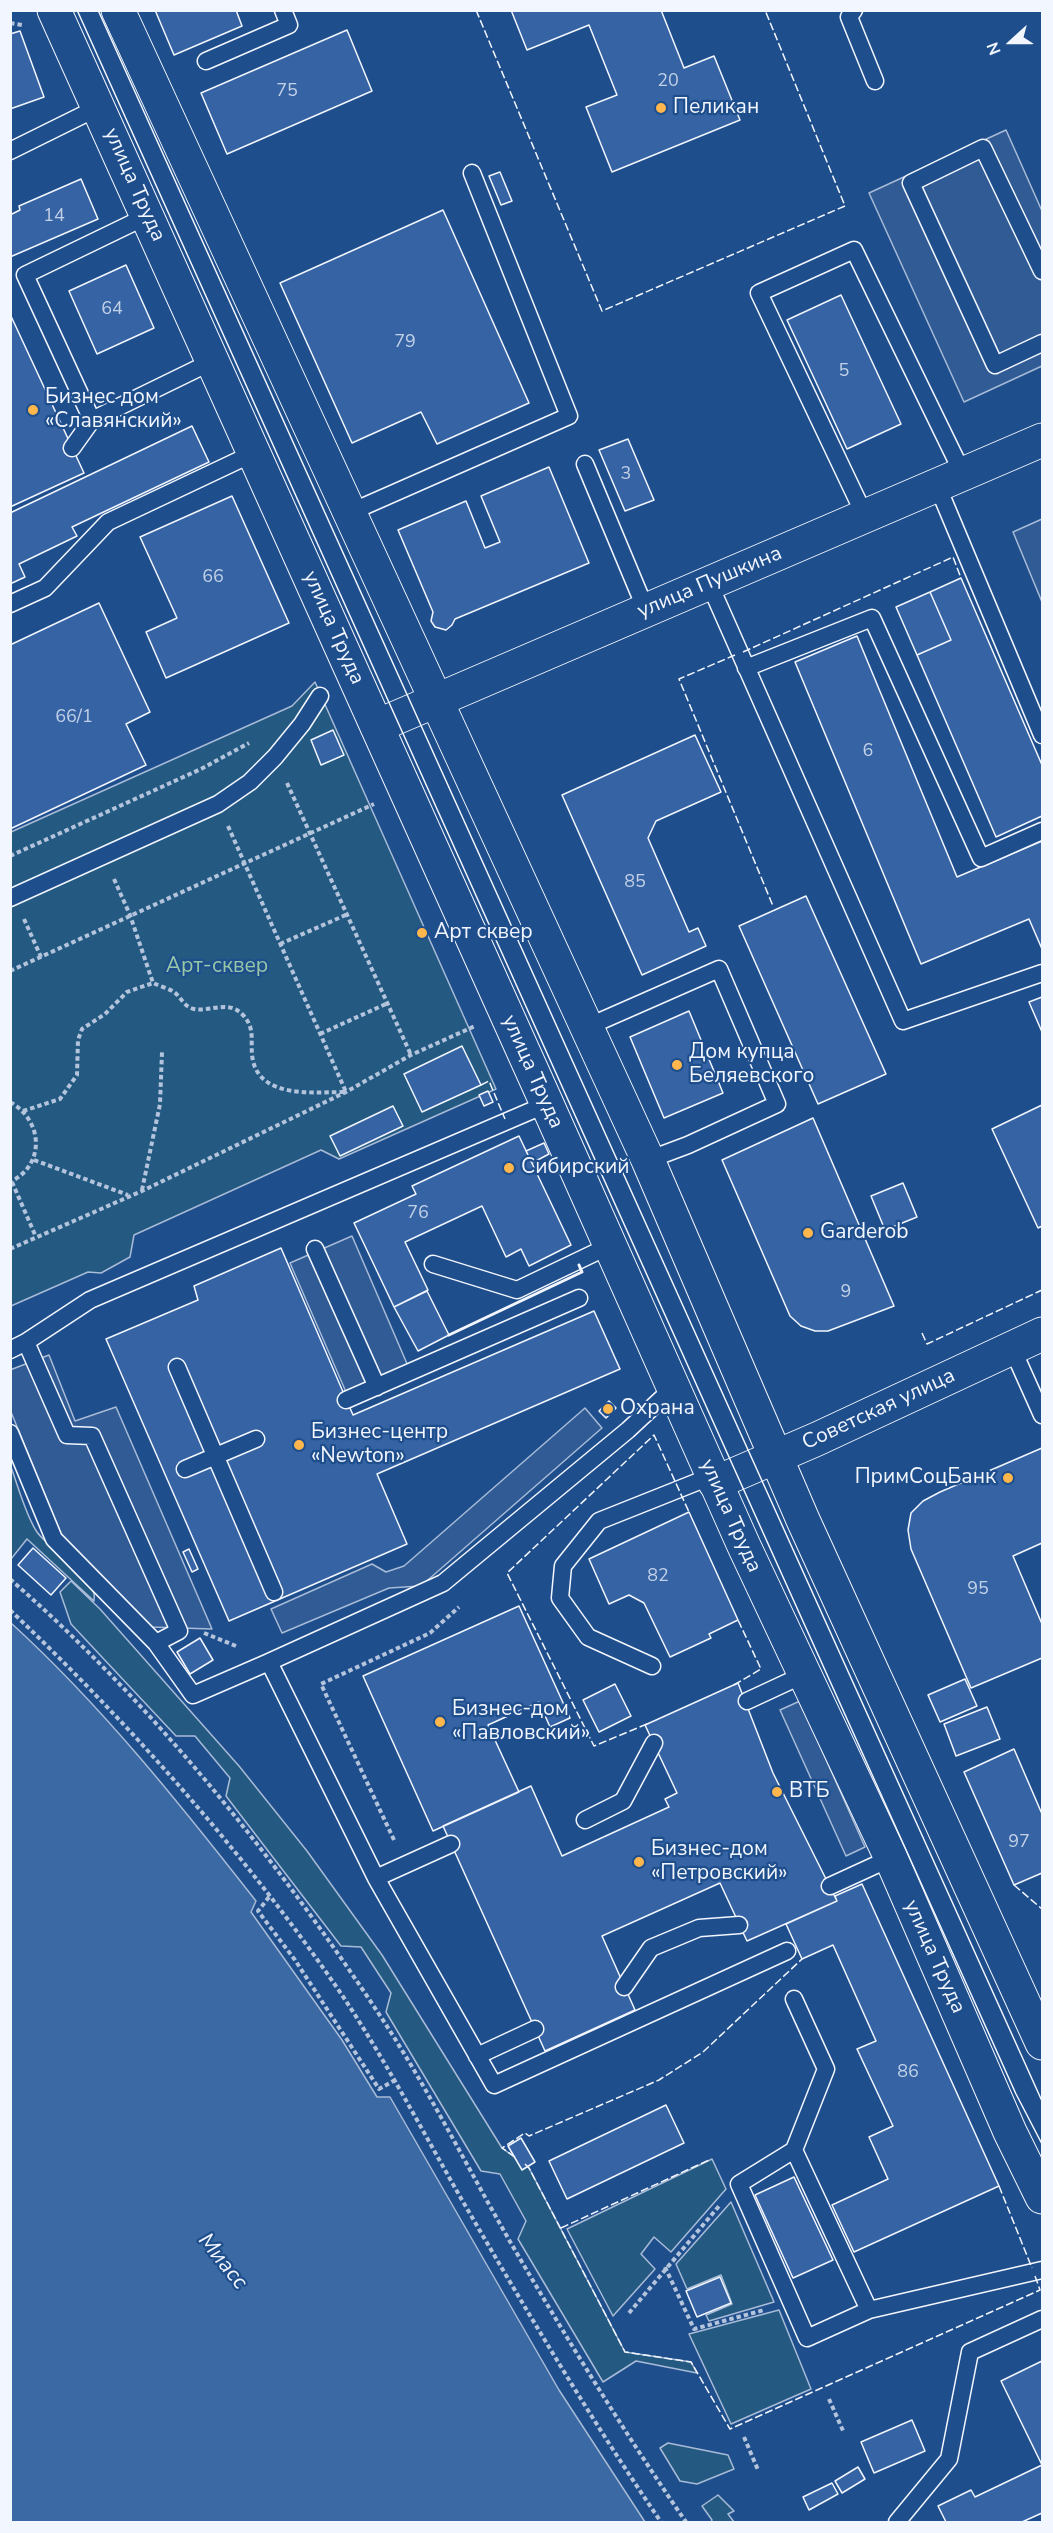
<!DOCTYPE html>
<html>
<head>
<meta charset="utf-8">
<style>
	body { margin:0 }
	#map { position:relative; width:1053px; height:2533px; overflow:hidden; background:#1f4e8c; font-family:"Nunito Sans",sans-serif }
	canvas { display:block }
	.frame { position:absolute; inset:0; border:12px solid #f2f6ff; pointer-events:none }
	.north { position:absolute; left:981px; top:12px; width:60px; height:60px; -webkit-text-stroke:4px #1f4e8c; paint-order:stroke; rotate:249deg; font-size:16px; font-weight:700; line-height:24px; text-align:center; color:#f2f6ff }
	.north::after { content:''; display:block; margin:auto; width:21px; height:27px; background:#f2f6ff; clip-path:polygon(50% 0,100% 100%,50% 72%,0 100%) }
</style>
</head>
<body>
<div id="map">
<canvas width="1053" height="2533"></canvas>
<div class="frame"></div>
<div class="north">N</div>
</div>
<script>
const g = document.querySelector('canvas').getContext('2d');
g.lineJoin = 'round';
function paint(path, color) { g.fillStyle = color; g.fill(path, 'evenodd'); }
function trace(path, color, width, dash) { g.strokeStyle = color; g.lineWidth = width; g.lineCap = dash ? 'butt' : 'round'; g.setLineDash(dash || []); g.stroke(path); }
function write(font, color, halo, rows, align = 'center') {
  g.font = font + ' "Nunito Sans",sans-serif'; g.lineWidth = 4.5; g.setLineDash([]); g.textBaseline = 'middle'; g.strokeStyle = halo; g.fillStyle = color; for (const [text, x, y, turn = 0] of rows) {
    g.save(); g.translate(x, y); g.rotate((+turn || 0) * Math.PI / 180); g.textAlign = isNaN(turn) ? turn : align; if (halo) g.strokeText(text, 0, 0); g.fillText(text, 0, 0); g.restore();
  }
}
const green = new Path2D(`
	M315,682L496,1089L339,1159L321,1150L134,1235L130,1257L101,1273L88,1272L11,1306V832L292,706Z
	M11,1467C18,1486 26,1516 37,1532C51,1552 99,1574 94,1601L27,1539L11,1559Z
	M71,1581L100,1609L239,1766L307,1851L382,1955L502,2148L529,2168L625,2352L691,2362L697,2373L636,2361L603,2382L518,2239L526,2221L500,2174L481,2171L386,2012L391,1993L361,1947L341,1946L226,1796L230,1778L195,1736H176L71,1624L60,1592Z
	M712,2159L726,2189L671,2252L654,2237L641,2254L655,2269L613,2316L567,2229Z
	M731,2202L774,2302L709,2321L706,2315L732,2304L721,2275L687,2289L676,2264Z
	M779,2310L811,2389L731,2424L689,2334Z
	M668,2443L728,2455L734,2469L697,2484L680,2481L660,2448Z
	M718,2495L734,2511L728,2514L734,2522H711L712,2520L702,2506Z`);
const parking = new Path2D(`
	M1006,130L1042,211V366L964,402L869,193Z
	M1042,519V602L1013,532Z
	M352,1236L408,1366L346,1392L290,1263Z
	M49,1355L75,1421L116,1407L212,1629L150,1627L63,1539L11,1412L10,1370Z
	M585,1408L602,1428L421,1586L389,1588L282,1633L271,1609L372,1564L386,1572L404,1566Z
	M800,1701L865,1847L846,1856L780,1710Z`);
const water = new Path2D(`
	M11,1623C102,1706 180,1804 256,1901L251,1912L342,2040L377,2097H390L559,2390L645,2522H11Z`);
const building = new Path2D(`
	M155,10H236L242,26L174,55Z
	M511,10H661L684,68L714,56L740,120L612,172L586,107L617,95L589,25L527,50Z
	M347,30L372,91L227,154L201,93Z
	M20,31L44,97L10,109V34Z
	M500,172L512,201L501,205L489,176Z
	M81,179L98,219L10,257V215L20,210L19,206Z
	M443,210L529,403L437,444L421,412L352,443L280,283Z
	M126,265L154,328L97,354L69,291Z
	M841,295L901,424L847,449L787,320Z
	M10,314L84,473L10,507Z
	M192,426L209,462L72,527L77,536L19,564L25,577L10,584V513Z
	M628,439L654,500L625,511L599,450Z
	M549,467L589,563L455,619L452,625L446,630L435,627L431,621L433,612L398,530L466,501L485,548L500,542L481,496Z
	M232,496L289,623L166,678L146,632L177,618L140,537Z
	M961,578L1042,765V816L996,837L917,655L951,640L930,592Z
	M930,592L951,640L917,655L896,607Z
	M99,603L150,712L126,724L146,765L10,829V645Z
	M857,636L957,877L1042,841V949L1029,919L921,964L795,662Z
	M333,730L344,755L321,765L311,740Z
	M695,735L721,792L656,821L648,838L689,932L698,928L706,946L642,975L562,795Z
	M806,896L886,1074L818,1104L739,926Z
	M1042,997V1032L1029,1002Z
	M689,1011L723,1093L664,1118L630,1037Z
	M462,1046L481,1085L422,1112L404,1074Z
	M488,1091L493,1102L484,1106L479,1095Z
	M1042,1105V1226L1038,1228L992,1129Z
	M393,1106L403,1126L340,1156L330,1136Z
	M813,1118L894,1306L828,1331H815L801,1326L790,1316L722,1160Z
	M519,1136L571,1245L529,1266L521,1249L506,1257L482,1206L405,1242L428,1290L394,1307L354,1223L416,1194L412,1186Z
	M544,1143L549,1154L532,1163L526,1151Z
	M903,1183L917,1217L885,1230L871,1196Z
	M281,1248L353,1415L594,1311L620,1369L377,1474L407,1544L229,1621L106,1339L198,1300L194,1286Z
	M427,1291L449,1335L418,1351L394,1307Z
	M609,1401L616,1408L606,1418L599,1411Z
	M1042,1448V1543L1013,1556L1042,1624V1658L971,1688L911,1549L908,1530L911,1513L923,1501L940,1492Z
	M689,1512L738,1620L709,1634L711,1638L670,1657L644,1603L629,1595L609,1604L589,1559Z
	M33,1548L66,1578L51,1595L18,1565Z
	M189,1549L198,1569L192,1572L183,1552Z
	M519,1606L570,1718L550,1727L539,1702L488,1725L519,1792L433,1831L363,1676Z
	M200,1638L213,1660L190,1674L177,1652Z
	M965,1679L977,1706L940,1722L928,1695Z
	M738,1683L773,1773L837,1901L747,1941L720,1883L602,1936L635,2010L545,2051L443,1826L531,1786L562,1856L669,1807L665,1799L677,1793L645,1725Z
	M615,1684L631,1716L599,1732L583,1700Z
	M987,1707L1000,1739L956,1756L944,1724Z
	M1014,1749L1042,1814V1873L1014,1885L964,1772Z
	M862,1884L999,2186L854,2252L832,2205L888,2179L869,2137L893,2126L857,2049L876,2041L833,1945L802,1959L786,1924L837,1901L835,1896Z
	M666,2105L684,2143L567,2199L549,2161Z
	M521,2138L535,2162L522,2170L508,2146Z
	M794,2177L833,2260L793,2278L755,2195Z
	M720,2277L731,2303L697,2317L686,2291Z
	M1042,2361V2513L1022,2522H946L938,2506L971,2490L975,2497L1042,2465L1001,2381Z
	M912,2420L925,2451L874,2473L861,2442Z
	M858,2467L865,2479L842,2493L835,2481Z
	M832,2483L838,2494L809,2510L803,2497Z`);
const path = new Path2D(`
	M10,23L22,25
	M287,783L411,1055
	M228,826L346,1092
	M10,856L201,769L249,743
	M114,879L130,915L153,983
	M24,919L41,957
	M280,944L348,914
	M10,971L374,804
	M320,1034L388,1003
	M10,1102C43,1120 46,1165 10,1182
	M23,1111L60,1099L77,1075L78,1040L82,1029L105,1014L127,992L153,983C159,986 168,988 174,992C181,997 184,1007 194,1009C210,1012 228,1000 242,1014C257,1029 249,1042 253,1061C262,1099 316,1092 345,1092
	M34,1160L128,1195
	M12,1182L36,1237
	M142,1190L160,1104L162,1052
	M10,1249L142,1191L346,1092L411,1055L475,1026
	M10,1579C151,1702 274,1856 377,2011C427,2086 467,2167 512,2245C567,2339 624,2432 686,2522
	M10,1610C132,1726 247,1856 342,1995C386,2061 423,2132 462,2200C526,2310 590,2418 661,2522
	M204,1633L236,1646
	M394,1840L321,1684L430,1633L459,1607
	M269,1897L258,1911L295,1960L379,2089L395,2080
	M665,2267L694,2329L764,2310
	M629,2313L719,2206
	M829,2399L844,2433
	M744,2437L758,2470`);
const service = new Path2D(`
	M854,10L849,17L875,81
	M206,61L289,25L283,10
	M10,151L99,107
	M147,216L25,275L92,420L213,361
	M1042,271L983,148L911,183L995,365L1042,343
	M72,448L92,420
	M585,464L646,610
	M937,485L1042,735
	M351,512L569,416L472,173
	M865,516L759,293L854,250L963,474
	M709,583L903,1021L1042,973
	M10,604L45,588L108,522L254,453
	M746,668L872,618L981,858L1042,831
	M10,898L218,804L250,782L275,757L302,724L320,696
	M587,1027L719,969L777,1104L688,1145L648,1160
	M315,1249L377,1387
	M433,1264L517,1290L609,1246
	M1012,1348L1042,1415
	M10,1350L26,1342
	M177,1367L274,1592
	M673,1388L628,1430L443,1583L269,1662L376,1878L494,2085L787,1951
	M346,1400L579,1298
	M10,1433L54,1539L156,1643L179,1631L92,1436L67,1435L26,1342L90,1300L547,1104
	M185,1469L256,1439
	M156,1643L193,1695L269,1662
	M652,1666L588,1637L560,1598L563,1566L599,1521L712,1476
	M747,1701L803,1675
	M585,1820L623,1801L654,1743
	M376,1878L451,1844
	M830,1886L891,1858
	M624,1987L651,1948L699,1928L739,1925
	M794,1999L826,2069L794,2150L869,2310
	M477,2056L535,2029
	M794,2150L739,2184L807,2338L869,2310L1042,2270
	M897,2522L949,2459L970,2352L1042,2319`);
const minor = new Path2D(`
	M377,726L1042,440
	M715,1483L817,1439L1042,1334`);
const secondary = new Path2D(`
	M54,10L547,1104L744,1546L891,1858L1010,2132L1042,2197
	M118,10L648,1160L803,1520L1042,2043`);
const tram = new Path2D(`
	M77,10L1016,2094L1042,2144
	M98,10L1042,2101`);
const fence = new Path2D(`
	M476,10L602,311L845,206L765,10
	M743,652L953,557L961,578
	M735,655L679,679L773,906
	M481,1085L489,1081L505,1119
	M922,1333L927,1344L1042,1290
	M734,1685L761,1669L738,1620
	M647,1724L594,1746L507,1573L654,1435L689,1512
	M1014,1885L1042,1909
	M515,2157L502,2148L525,2133L529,2136L659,2080L703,2052L802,1959
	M525,2164L529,2168L625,2352L691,2362L730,2429L1040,2290L1035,2276
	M999,2186L1032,2268
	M561,2228L709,2160`);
const wall = new Path2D(`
	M449,1335L582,1272L579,1265`);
const markers = [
	[661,108,6,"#ffb74d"],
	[33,410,6,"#ffb74d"],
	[422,933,6,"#ffb74d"],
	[677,1065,6,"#ffb74d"],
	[509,1168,6,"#ffb74d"],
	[808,1233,6,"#ffb74d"],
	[608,1409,6,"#ffb74d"],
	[299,1445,6,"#ffb74d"],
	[1008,1478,6,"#ffb74d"],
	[440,1722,6,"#ffb74d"],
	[777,1792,6,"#ffb74d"],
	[639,1862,6,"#ffb74d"]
];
const numberNames = [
	["20",668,82],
	["75",287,92],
	["14",54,217],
	["64",112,310],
	["79",405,343],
	["5",844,372],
	["3",626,475],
	["66",213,578],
	["66/1",74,718],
	["6",868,752],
	["85",635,883],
	["76",418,1214],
	["9",846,1293],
	["82",658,1577],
	["95",978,1590],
	["97",1019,1843],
	["86",908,2073]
];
const poiNames = [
	["Пеликан",673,108],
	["Бизнес дом",45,398],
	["«Славянский»",45,422],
	["Арт сквер",434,933],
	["Дом купца",689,1053],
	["Беляевского",689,1077],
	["Сибирский",521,1168],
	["Garderob",820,1233],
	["Охрана",620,1409],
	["Бизнес-центр",311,1433],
	["«Newton»",311,1457],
	["ПримСоцБанк",996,1478,"right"],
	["Бизнес-дом",452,1710],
	["«Павловский»",452,1734],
	["ВТБ",789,1792],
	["Бизнес-дом",651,1850],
	["«Петровский»",651,1874]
];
const streetNames = [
	["улица Труда",134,185,66],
	["улица Пушкина",710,583,-23],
	["улица Труда",333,628,66],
	["улица Труда",532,1072,66],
	["Советская улица",879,1410,-25],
	["улица Труда",730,1516,66],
	["улица Труда",934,1957,66]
];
const parkNames = [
	["Арт-сквер",217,967]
];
const waterNames = [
	["Миасс",222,2262,51]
];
paint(green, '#245a82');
trace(green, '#a8bbd7', 1.5);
paint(parking, '#305b95');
trace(parking, '#a8bbd7', 1.5);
paint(water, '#3b69a3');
trace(water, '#a8bbd7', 1.5);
paint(building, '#3563a3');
trace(building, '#f2f6ff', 1.5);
trace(service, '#f2f6ff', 19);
trace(minor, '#f2f6ff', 35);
trace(secondary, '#f2f6ff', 35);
trace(path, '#b3c4dc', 4, [4.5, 3]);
trace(service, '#1f4e8c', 16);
trace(minor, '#1f4e8c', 33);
trace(secondary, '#1f4e8c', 33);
trace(tram, '#f2f6ff', 1.5);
trace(fence, '#f2f6ff', 1.5, [8, 3]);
trace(wall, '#f2f6ff', 3);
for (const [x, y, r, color] of markers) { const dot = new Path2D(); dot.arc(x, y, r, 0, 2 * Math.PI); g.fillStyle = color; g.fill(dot); trace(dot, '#1f4e8c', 2); }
write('18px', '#c3d1e8', null, numberNames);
write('21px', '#f2f6ff', '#1f4e8c', poiNames, 'left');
write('21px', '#f2f6ff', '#1f4e8c', streetNames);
write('21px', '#97c8a6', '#1f4e8c', parkNames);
write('italic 22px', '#f2f6ff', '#1f4e8c', waterNames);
</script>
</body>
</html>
